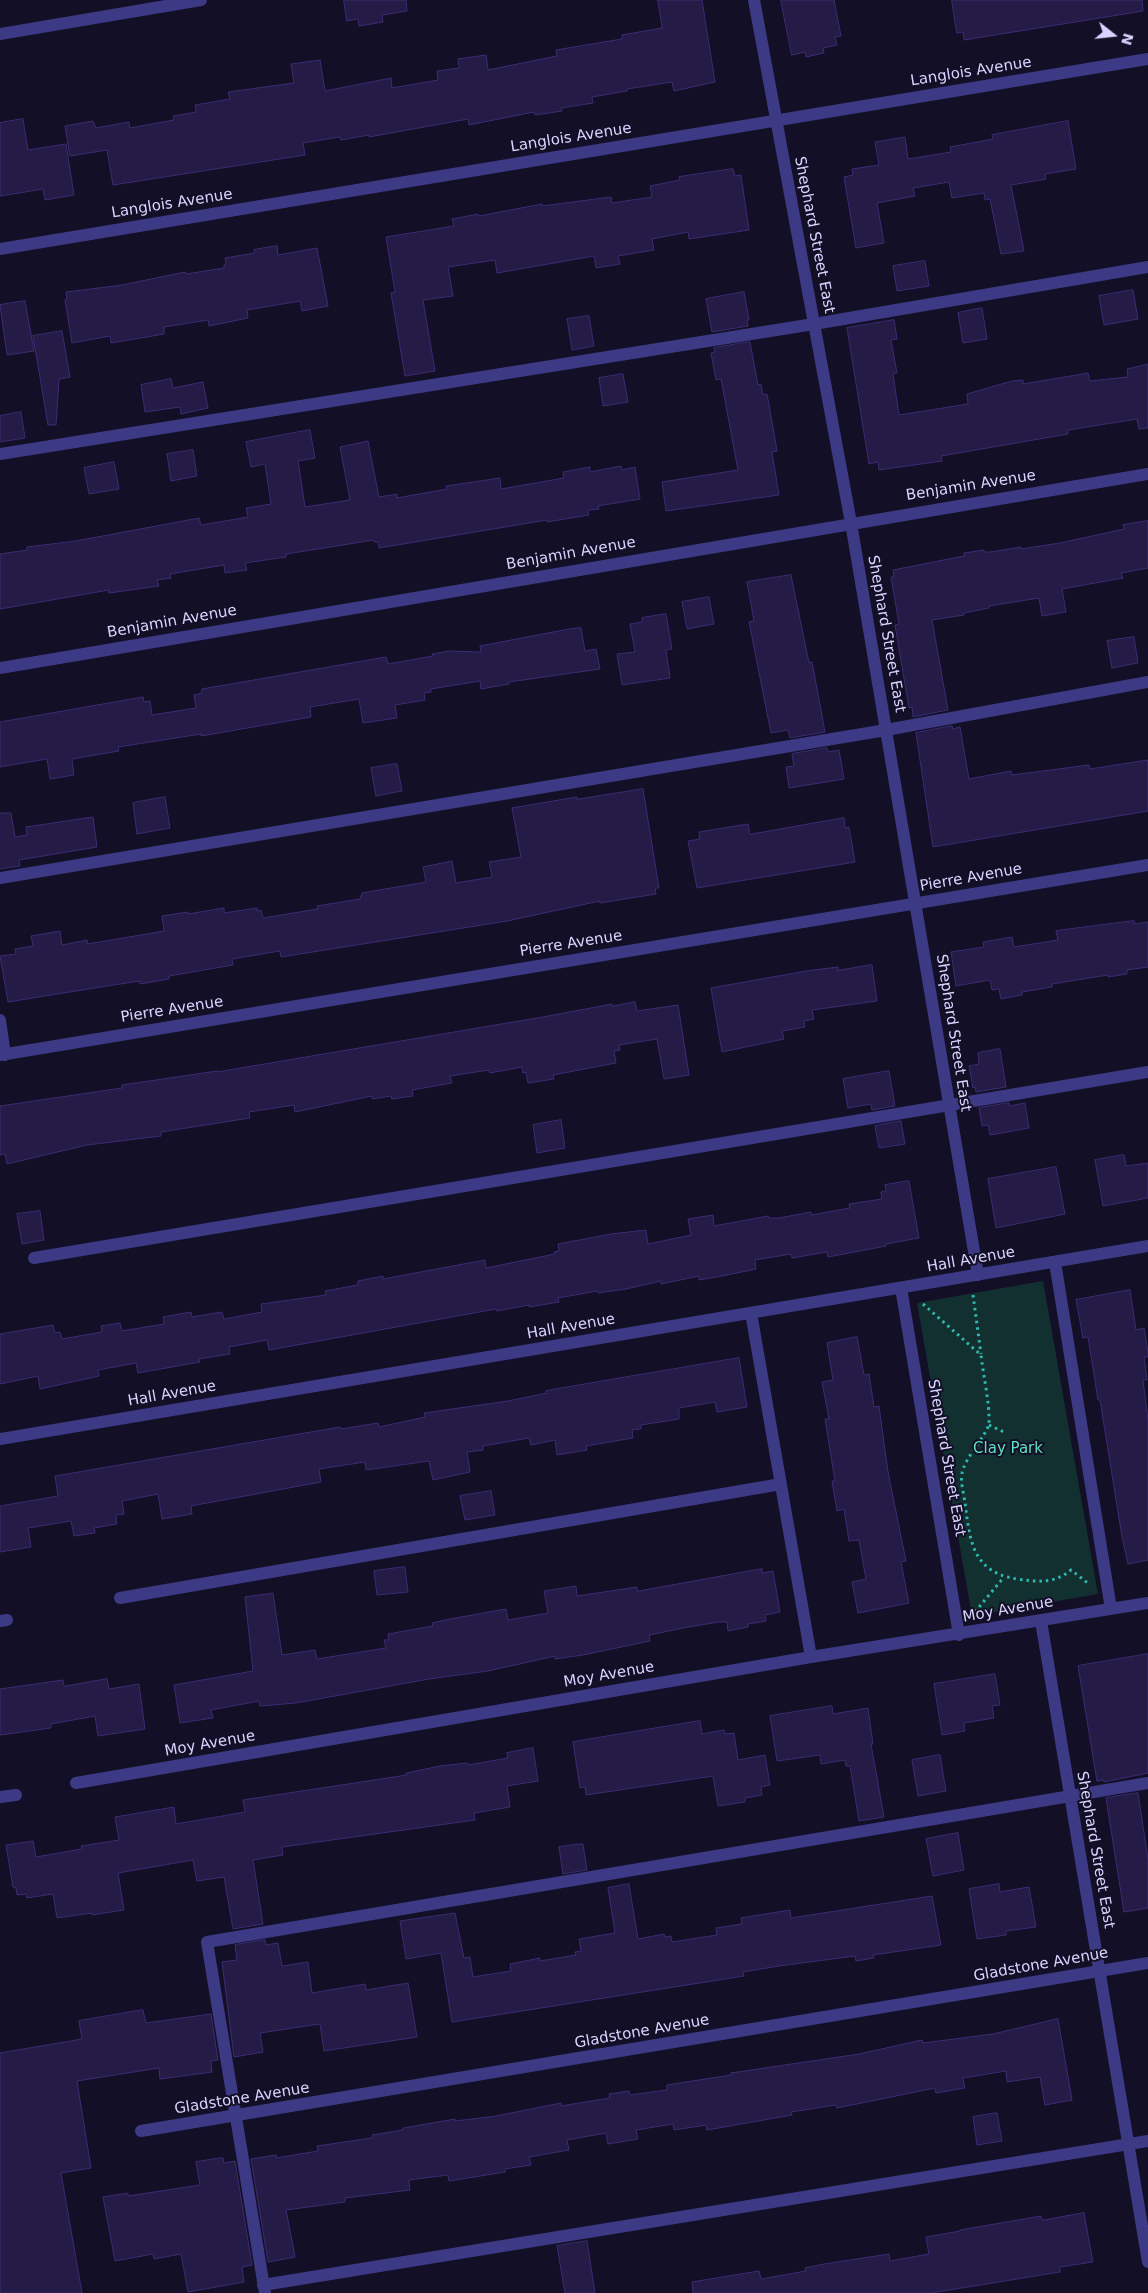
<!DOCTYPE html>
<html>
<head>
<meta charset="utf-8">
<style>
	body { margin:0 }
	#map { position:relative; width:1148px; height:2293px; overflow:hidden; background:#130f26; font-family:"DejaVu Sans",sans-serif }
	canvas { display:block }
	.north { position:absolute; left:1088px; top:10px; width:50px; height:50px; -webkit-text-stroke:4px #130f26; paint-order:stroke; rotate:106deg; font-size:14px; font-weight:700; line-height:20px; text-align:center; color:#d9d4ff }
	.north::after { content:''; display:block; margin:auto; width:18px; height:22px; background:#d9d4ff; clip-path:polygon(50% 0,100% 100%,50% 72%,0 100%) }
</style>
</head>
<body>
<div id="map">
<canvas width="1148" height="2293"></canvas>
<div class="north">N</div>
</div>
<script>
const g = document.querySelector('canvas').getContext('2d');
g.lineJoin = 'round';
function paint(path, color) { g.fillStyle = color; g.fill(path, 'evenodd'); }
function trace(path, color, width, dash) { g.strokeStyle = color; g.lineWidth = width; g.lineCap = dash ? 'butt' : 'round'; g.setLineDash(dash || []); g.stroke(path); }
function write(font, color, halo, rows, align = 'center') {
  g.font = font + ' "DejaVu Sans",sans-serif'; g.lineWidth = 4; g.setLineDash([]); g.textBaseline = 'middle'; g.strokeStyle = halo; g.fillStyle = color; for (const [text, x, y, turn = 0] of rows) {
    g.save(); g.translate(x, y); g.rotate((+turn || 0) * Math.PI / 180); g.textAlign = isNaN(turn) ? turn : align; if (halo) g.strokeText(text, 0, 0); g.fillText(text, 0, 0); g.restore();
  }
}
const green = new Path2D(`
	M1043,1281L1098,1594L972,1616L917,1303Z`);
const building = new Path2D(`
	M344,0H406L407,11L382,15L383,22L359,26L358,19L347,21Z
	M658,0H702L715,82L674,91L672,82L627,89V91L592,97L593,103L561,108L562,111L535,115L534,112L469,125L468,119L369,137V135L341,140L340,137L303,143L305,155L113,185L107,150L70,156L65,126L93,121L96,128L129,122L130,128L174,120L173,116L196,112L195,105L230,99L228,92L294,83L291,64L320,60L325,91L391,78L392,88L438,80L437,71L459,68L458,59L486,55L488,70L557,56L556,50L622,39V35L662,28Z
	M781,0H834L841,36L835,37L837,45L823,48L824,53L806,57L805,52L792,55Z
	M952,0H1142L1143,11L964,40L963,32L957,33Z
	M23,119L28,150L66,144L74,195L45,200L43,189L0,196V123Z
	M1068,121L1076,169L1045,174L1046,179L1011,185L1024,251L1001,254L990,199L985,200L984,193L952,198L949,182L913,188L915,196L877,203L884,243L856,248L844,177L853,175L852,169L879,165L875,142L905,137L908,159L951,152L950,147L993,139L992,135Z
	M733,169L735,176L741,175L749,230L689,239L688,232L652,239L654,250L618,256L620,264L596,268L594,256L497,273L495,260L448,267L453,296L423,300L435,371L405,376L391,293L395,292L386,237L454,226L452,219L478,214L479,216L542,204V206L611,197L612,203L652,197L650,186L680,180L679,177Z
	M277,246L278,255L317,248L328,306L302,311L300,301L247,310L248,318L209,326L208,320L164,327V334L111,343L110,336L72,343L65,300L67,299L66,292L122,285L185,272L186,274L224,268V265L226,264L225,258L255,253L254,250Z
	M925,261L929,286L897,291L893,266Z
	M1133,290L1138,319L1104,325L1099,296Z
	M744,292L749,320H747L748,326L712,332L706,299Z
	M25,301L34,351L7,355L0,305Z
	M982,308L987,339L963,343L958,313Z
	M589,316L594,346L572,350L567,319Z
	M894,320L897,339L891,340L897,373L893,374L899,415L968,404L967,394L1012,381L1023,380V384L1088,373L1090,381L1128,377L1127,369L1148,364V428L1139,429L1137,419L1068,430V434L941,456L942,461L879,470L878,462L869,464L847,328Z
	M62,331L70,377L59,379L56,425H48L33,336Z
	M750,342L758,385L761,384L763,395L767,394L774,433L777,451L772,452L779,495L666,511L662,482L738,470L721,379L716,380L711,353L715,352L714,348Z
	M623,374L628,402L603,406L599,378Z
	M171,379L173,388L203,382L208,408L181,414L180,407L145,412L141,385Z
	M21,412L25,438L0,442V416Z
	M310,430L315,458L298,461L305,507L350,500L340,447L368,441L379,497L397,494V498L447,489L446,486L500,478L501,489L564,478L563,472L590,467V472L621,466L622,470L635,467L640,499L598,506L599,509L588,510L589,515L547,522V520L379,548L378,542H374L373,540L343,545L286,554V557L245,563L247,570L225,573L224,565L170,574L171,578L157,580L159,586L109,593V590L0,609V554L27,550V547L76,541L199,518L201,525L248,517L246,508L271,504L265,464L251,467L246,442Z
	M193,450L197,476L171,481L167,454Z
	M114,462L119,489L89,494L84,468Z
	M1148,521V568L1121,573L1123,578L1062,589L1066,612L1042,616L1039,598L989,606V608L964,613V615L932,620L948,710L913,717L912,707L909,708L895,625L899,624L891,577H894L893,570L964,556V553L984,550V552H990L1021,547V549L1060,543L1124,529L1123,525Z
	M791,575L809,663L812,662L825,732L790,738L788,730L771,733L749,622L754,621L747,582Z
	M709,597L714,624L687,629L682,602Z
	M666,614L672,649L666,650L670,678L622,685L617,654L635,652L630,624L642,622V618Z
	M581,628L585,651L596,649L600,669L509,682V684L481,689L480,681L431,689V692L424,693L425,700L395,705L397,718L363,723L359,699L310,707L311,717L201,736V734L118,747L119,751L72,759L74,775L50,779L47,759L0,767V722L143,697L144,702L150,701L152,715L196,708L194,695L202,693V689L386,657L388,664L433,656L432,654L449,651L481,652L480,646L569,629Z
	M1134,637L1138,663L1112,668L1107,641Z
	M952,726L953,729L960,727L969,779L1011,771L1012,775L1089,765L1090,769L1148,760V811L933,847L916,733Z
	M827,748L828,752L839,750L844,779L789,788L786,767L794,766L792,754Z
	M397,764L402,791L376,796L371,768Z
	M643,789L659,888H655L656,894L600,903V901L507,921L281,957L280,951L232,959L233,965L169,976V979L140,984V981L107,986L8,1002L0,956L16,954L15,949L33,946L31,936L60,931L62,945L87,940L88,944L164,931L162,916L188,912V914L224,908V913L257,908V911L261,910L263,918L318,909L317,906L360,899L362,893L426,882L423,867L452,861L456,883L492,877L489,862L521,857L512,808L577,797V799Z
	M165,797L170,828L137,834L133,803Z
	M0,813H11L15,837L27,835L26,827L93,817L97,847L19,860L20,866L0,869Z
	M844,818L845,828L849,827L855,862L697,888L688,841L700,839L699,832L748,824L750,834Z
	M1134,921L1135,924L1148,922V967L1127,970V974L1108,977V975L1052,984V987L1022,992V995L1001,999L999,989L992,990L990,980L956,986L951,952L984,947L983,942L1012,937L1014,947L1058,940L1056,931Z
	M872,965L877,1001L812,1010L814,1019L804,1021L805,1027L782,1031L784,1039L722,1052L711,988L806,971L838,967V970Z
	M635,1002L637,1011L678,1005L689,1075L664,1079L657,1039L619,1045L620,1050L614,1051L616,1063L553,1075L554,1079L528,1083L526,1072L523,1073L522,1067L490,1073L489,1070L450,1076L452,1083L412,1090L413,1096L392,1099L391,1096L372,1099V1096L295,1112L294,1105L249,1112L250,1118L161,1132V1136L87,1145L7,1164L5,1154L0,1155V1106L122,1088V1085L217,1071V1072L543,1017L612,1004V1006Z
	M1000,1049L1006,1087L976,1092L975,1087L973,1088L969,1066L979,1064L978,1053Z
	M889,1071L895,1106L872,1110L871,1104L848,1108L843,1079Z
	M1009,1103V1106L1025,1103L1029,1128L990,1135L988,1125L982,1126L979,1108Z
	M561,1120L565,1148L537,1153L533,1125Z
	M901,1121L905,1144L879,1148L875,1126Z
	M1124,1155L1126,1166L1148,1163V1198L1103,1206L1095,1160Z
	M1056,1167L1065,1214L996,1228L988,1179Z
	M909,1181L919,1238L886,1244V1246L828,1257L827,1252L792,1258L791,1254L755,1260L756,1269L722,1276L699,1280V1276L661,1284V1281L626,1289L598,1293L597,1291L558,1298L559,1302L529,1307V1305L497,1311L496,1309L269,1350L267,1340L229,1347L230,1354L199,1359L200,1362L138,1373L136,1363L98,1370L99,1376L40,1389L38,1376L0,1384V1334L53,1325L55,1333L60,1332L62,1339L102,1332L101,1326L120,1323L122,1331L164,1324L163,1317L191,1312L192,1317L222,1312L224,1319L262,1312L261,1304L326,1295L325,1291L358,1285V1281L383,1276V1279L485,1260L486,1268L555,1254L554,1252L559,1251L558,1244L611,1234L646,1230L648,1244L691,1235L688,1219L713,1215L714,1226L768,1216L769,1218H779L811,1212V1215L850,1208L849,1204L882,1199L881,1192L886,1191L885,1185Z
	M40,1211L44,1240L22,1244L17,1214Z
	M1130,1290L1136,1330L1144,1328L1148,1353V1357H1144L1147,1380H1143L1148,1420V1560L1128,1564L1122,1537L1100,1400H1098L1088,1337L1083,1338L1076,1300Z
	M857,1337L864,1375L869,1374L874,1407L879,1406L888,1472L906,1561L901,1562L909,1603L858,1613L852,1582L866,1579L859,1540L849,1541L844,1509L837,1511L832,1481H835L825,1419H829L822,1382L833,1380L827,1343Z
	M739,1358L747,1407L717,1412L715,1402L679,1408V1419L641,1425V1429L632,1430L633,1438L586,1446L587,1450L557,1455L555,1440L531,1445L529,1438L483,1446V1450L467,1452L470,1472L433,1480L429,1461L366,1470L365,1462L319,1469L321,1482L191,1506L192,1514L162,1519L158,1494L122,1501L124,1514L116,1515L117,1524L94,1528L95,1533L74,1536L71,1521L28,1528L31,1547L0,1552V1506L58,1496L55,1476L340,1427L341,1429L378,1423L379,1427L425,1417L424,1413L508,1401L547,1393L546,1391Z
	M491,1491L495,1515L465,1520L460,1496Z
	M405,1567L408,1592L377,1595L374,1571Z
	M762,1569V1573L773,1571L780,1612L765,1615L766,1621L748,1624V1627L728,1631L727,1622H719L688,1627L649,1635L650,1641L583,1655L555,1659V1656L488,1671L429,1679L296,1703L260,1706L259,1701L211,1710L213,1718L180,1723L174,1685L253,1671L245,1597L273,1593L282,1655L315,1650L317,1659L386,1648L384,1640H389L388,1634L433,1626L432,1623L450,1619L506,1609L508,1620L548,1613L544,1591L576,1586L577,1596L637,1587V1591Z
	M1148,1654V1773L1104,1782L1103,1780L1097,1781L1078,1666Z
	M995,1674L1000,1705L992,1706L994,1718L964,1723L965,1731L942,1735L934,1684Z
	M107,1679L109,1689L139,1684L145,1729L98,1736L95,1716L51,1724V1728L0,1735V1689L63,1680L64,1686Z
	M832,1706L833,1714L868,1708L873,1744H871L884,1817L859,1821L850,1766H846L845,1760L821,1764L820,1755L777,1761L770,1716Z
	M700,1721L702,1734L724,1730L725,1734L734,1733L738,1760L765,1755L770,1785L761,1787L762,1795L745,1798V1802L718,1806L713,1776L586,1795L585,1787L580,1788L573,1742Z
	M533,1748L538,1781L507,1786L510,1807L474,1813L475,1820L282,1847L283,1855L253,1860L263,1924L233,1929L224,1877L197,1881L193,1860L118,1873L124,1910L92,1915V1913L57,1918L53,1894L27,1898L26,1894L17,1895L16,1888L13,1887L6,1845L33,1841L36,1857L82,1849L81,1846L119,1840L115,1817L174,1807L176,1824L245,1812L243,1800L407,1775L406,1773L440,1766L467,1763L468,1765L508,1758L507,1753Z
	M940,1755L946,1791L918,1796L912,1760Z
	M1138,1793L1148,1859V1908L1124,1912L1106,1798Z
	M958,1833L964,1870L933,1876L926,1839Z
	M580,1844H583L587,1870L563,1874L559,1847Z
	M629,1884L638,1939L664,1934L665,1937L671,1936L672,1942L717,1935L716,1928L742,1924L741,1918L790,1910L791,1918L932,1896L941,1945L873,1955L874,1958L856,1961L855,1956L779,1966L743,1972L744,1976L452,2022L441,1953L406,1959L400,1921L455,1913L464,1958L470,1957L473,1977L511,1971L510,1964L540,1958V1961L576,1955L575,1952L581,1951L579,1939L615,1933L608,1888Z
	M999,1884L1000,1892L1029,1887L1036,1927L1006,1931V1935L977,1939L969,1889Z
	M265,1940L266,1945L278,1943L282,1966L308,1962L312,1993L365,1984L366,1990L408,1983L417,2037L324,2051L320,2024L260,2033L263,2052L234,2057L222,1962L237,1960L235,1945Z
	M143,2010L146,2023L211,2014L218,2060L211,2061L212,2072L160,2079L159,2068L77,2081L91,2168L61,2173L82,2293H0V2053L82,2039L79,2021Z
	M1058,2019L1072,2100L1045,2105L1040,2077L1007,2082L1006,2071L963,2078L965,2088L936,2093L935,2088L837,2108L836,2105L791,2112L792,2115L707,2130L706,2125L674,2130L673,2124L636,2130L638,2139L608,2144L606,2133L567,2140L569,2150L529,2157L531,2165L505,2169V2172L449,2181L448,2175L409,2180L410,2190L345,2198V2202L286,2210L295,2257L268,2262L251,2159L276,2155V2158L318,2151L317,2146L372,2138V2135L403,2130V2128L455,2119V2121L496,2116L561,2103V2106L610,2098L609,2094L629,2091L630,2095L667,2090V2085L731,2075V2073L859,2054L922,2040L923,2043L993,2034Z
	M997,2113L1002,2141L977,2145L973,2117Z
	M223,2158L224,2163L235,2161L252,2265L242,2267L244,2282L188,2292L181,2254L154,2259L153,2254L115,2261L103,2197L128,2193V2196L200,2185L196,2162Z
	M1084,2213L1093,2262L1060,2267V2272L931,2293H693L692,2282L759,2271L761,2279L806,2271L805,2268L824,2264L889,2254L890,2261L929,2254L926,2237L960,2231V2230L1041,2216L1042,2220Z
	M587,2241L595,2293H565L557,2246Z`);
const path = new Path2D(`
	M973,1295L981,1354
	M923,1304L981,1355C983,1374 990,1404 989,1423C988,1434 965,1457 962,1473C960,1481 964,1494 965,1503C970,1541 972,1572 1017,1579C1038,1582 1054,1584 1071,1570L1089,1584
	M989,1425L1004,1432
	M975,1612L1004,1577`);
const lane = new Path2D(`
	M0,34L201,0
	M0,454L814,324L1148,267
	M0,878L886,730L1148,682
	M0,1020L5,1055
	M34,1258L1148,1072
	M751,1313L811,1657
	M120,1598L781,1484
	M0,1621L7,1620
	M263,2285L1148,2141
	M265,2293L207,1942L1148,1783`);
const street = new Path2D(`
	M754,0L851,523L978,1275
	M0,249L1148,59
	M0,668L1148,474
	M0,1055L1148,865
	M1055,1262L1111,1609
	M901,1288L959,1635
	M0,1439L1148,1246
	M1041,1621L1148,2262
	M76,1783L811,1657L1148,1603
	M0,1797L16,1795
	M141,2131L1148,1963`);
const streetNames = [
	["Langlois Avenue",971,72,-9],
	["Langlois Avenue",571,138,-9],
	["Langlois Avenue",172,204,-9],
	["Shephard Street East",814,235,79],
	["Benjamin Avenue",971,486,-9],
	["Benjamin Avenue",571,554,-10],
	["Benjamin Avenue",172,622,-10],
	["Shephard Street East",886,634,80],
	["Pierre Avenue",971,878,-10],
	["Pierre Avenue",571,944,-9],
	["Pierre Avenue",172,1010,-9],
	["Shephard Street East",953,1033,81],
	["Hall Avenue",971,1260,-10],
	["Hall Avenue",571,1327,-10],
	["Hall Avenue",172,1394,-10],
	["Shephard Street East",946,1458,80],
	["Moy Avenue",1008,1610,-10],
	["Moy Avenue",609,1675,-10],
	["Moy Avenue",210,1744,-10],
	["Shephard Street East",1095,1850,80],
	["Gladstone Avenue",1041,1965,-10],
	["Gladstone Avenue",642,2032,-10],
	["Gladstone Avenue",242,2099,-9]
];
const parkNames = [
	["Clay Park",1008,1449]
];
paint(green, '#12302f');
paint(building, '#241b47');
trace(building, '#3b2d73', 1);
trace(path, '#2fb8b0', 3, [2.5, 4]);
trace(lane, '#3d3a85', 12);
trace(street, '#3d3a85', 12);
write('15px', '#d9d4ff', '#130f26', streetNames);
write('15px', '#5fe0c0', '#130f26', parkNames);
</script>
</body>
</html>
